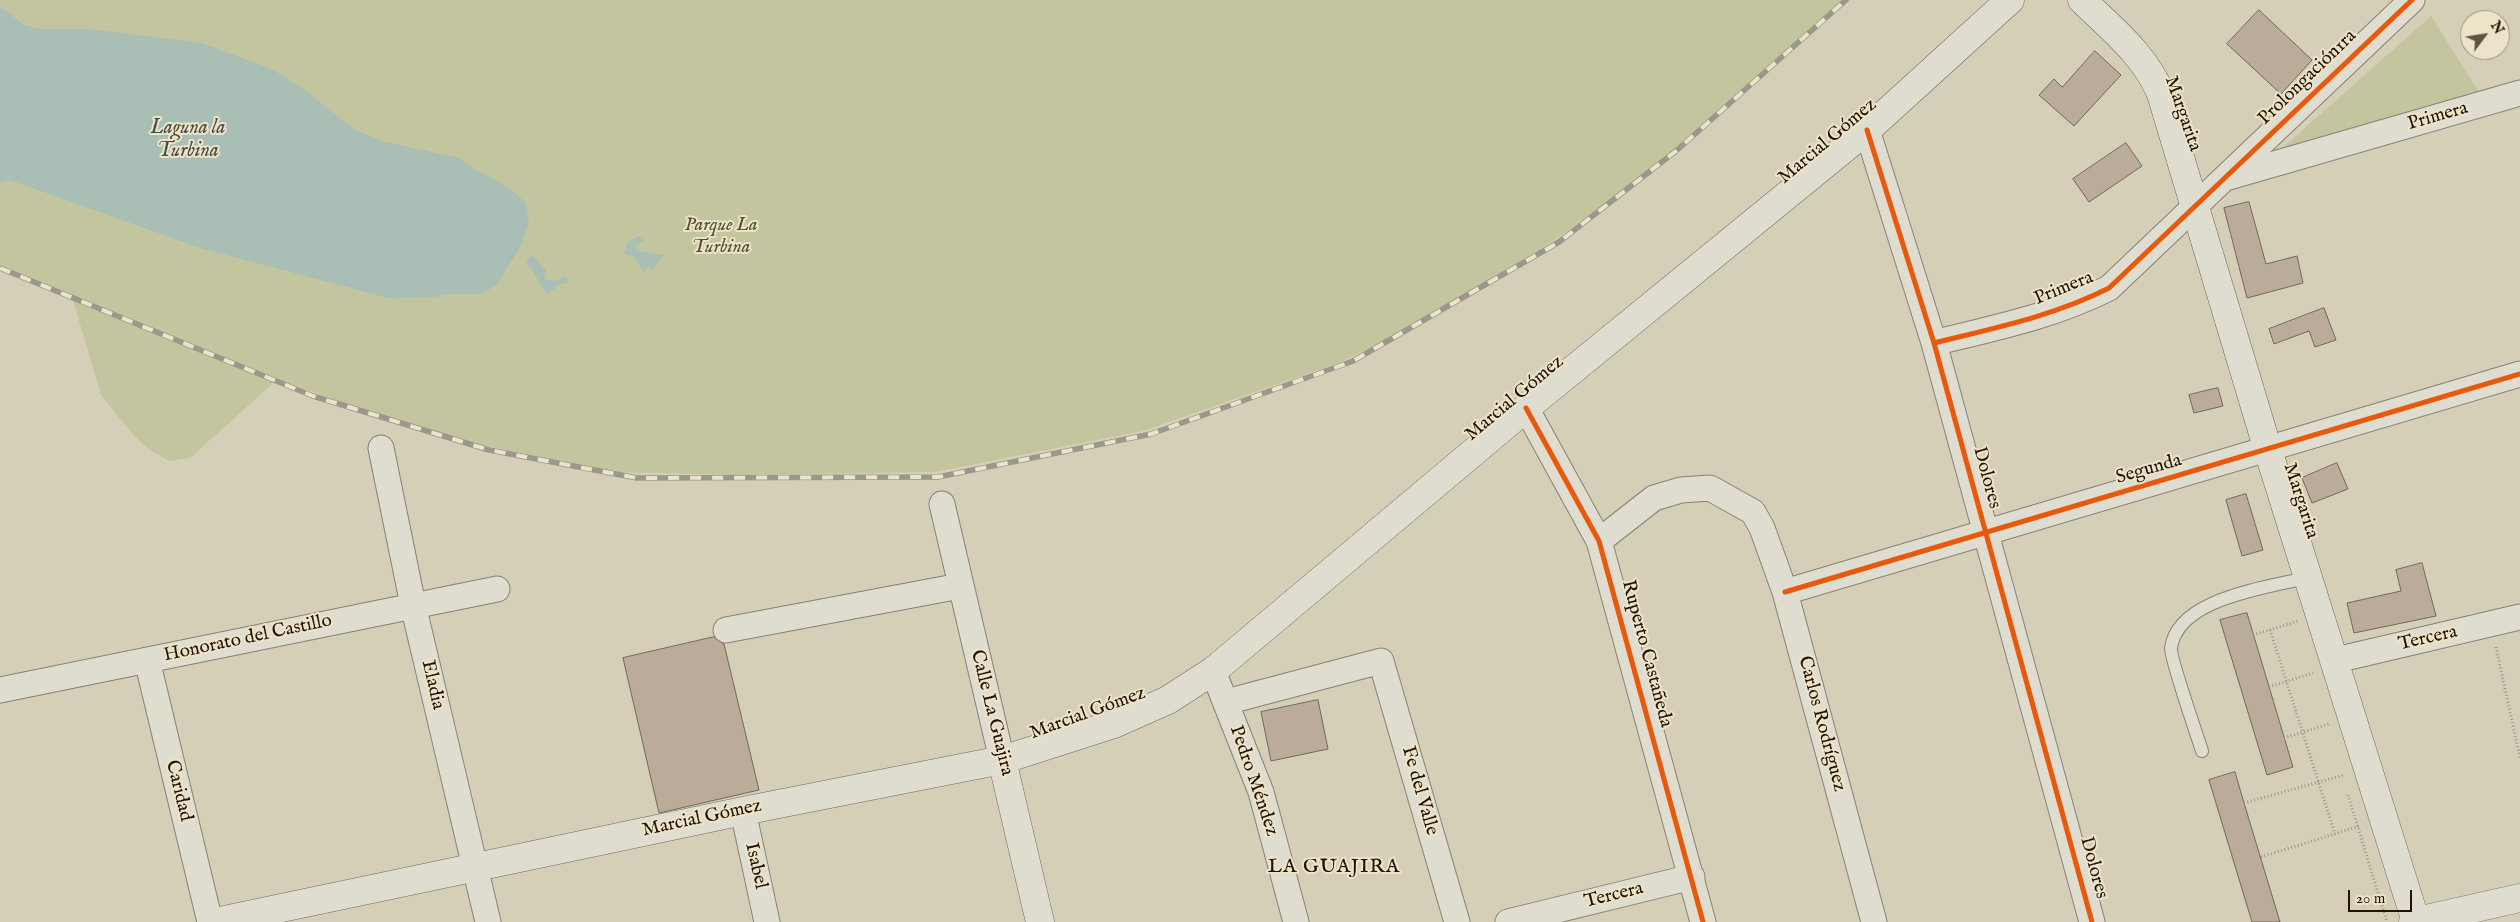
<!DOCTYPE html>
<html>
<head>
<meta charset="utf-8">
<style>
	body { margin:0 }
	#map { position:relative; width:2520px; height:922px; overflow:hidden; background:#d5cfb8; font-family:"IM FELL English",serif }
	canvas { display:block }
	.north { position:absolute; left:2460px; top:10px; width:50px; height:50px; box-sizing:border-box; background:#ece4c9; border:1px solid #9c907a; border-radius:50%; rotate:59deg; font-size:14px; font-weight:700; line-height:20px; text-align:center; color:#231204 }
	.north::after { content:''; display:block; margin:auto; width:18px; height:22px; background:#615443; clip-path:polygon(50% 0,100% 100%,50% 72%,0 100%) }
	.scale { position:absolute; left:2348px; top:890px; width:64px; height:22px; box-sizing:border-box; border:2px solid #231204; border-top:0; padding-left:6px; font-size:15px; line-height:18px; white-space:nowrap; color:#231204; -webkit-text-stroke:4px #ece4c9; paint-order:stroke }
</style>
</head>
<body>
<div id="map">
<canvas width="2520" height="922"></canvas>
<div class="north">N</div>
<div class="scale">20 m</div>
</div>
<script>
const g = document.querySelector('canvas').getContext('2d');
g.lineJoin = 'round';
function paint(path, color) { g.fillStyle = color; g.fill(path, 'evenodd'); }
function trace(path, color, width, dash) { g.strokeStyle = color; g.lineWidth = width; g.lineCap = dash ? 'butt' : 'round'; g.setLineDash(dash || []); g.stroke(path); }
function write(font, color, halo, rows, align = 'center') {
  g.font = font + ' "IM FELL English",serif'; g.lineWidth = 4; g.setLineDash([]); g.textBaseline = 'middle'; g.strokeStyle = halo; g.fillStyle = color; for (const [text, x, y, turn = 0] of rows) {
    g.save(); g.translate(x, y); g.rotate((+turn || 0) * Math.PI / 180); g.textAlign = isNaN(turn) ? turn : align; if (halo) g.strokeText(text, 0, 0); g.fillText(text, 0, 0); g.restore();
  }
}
const green = new Path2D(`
	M0,0H1844L1645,175L1550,243L1393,336L1341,362L1143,431L935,472L731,475L615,472L477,444L363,410L278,379L190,458L169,461L150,450L134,436L101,395L72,297L0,265Z
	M2431,16L2482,97L2279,151Z`);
const water = new Path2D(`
	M0,6L24,25L43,29H89L202,43L272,69L306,91L352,128L381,141L459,158L477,171L489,176L515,193L525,202L529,221L520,247L497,284L482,294H450L433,297L389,298L200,248L10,180L0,183Z
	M639,236L644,240L634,246L640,251L664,255L653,269L648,266L643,273L635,257L624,254L628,241Z
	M531,254L546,270L544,279L552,281L565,277L570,282L556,285L555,289L547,293C538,283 536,272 526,264Z`);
const building = new Path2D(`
	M2259,10L2312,60L2281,94L2227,44Z
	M2095,51L2121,75L2074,126L2039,95L2054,79L2062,87Z
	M2126,143L2142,166L2089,202L2073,179Z
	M2249,202L2266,264L2297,256L2303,283L2247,298L2224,208Z
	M2324,308L2336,340L2315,347L2309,331L2274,344L2269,329Z
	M2218,388L2223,406L2194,413L2189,395Z
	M2337,463L2348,489L2312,503L2302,478Z
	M2246,494L2263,550L2242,556L2226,500Z
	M2422,563L2436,616L2354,633L2347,603L2401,591L2396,570Z
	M2247,613L2293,767L2267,775L2220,620Z
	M714,637L724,644L759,790L659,813L623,658Z
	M1318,700L1328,749L1271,761L1261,712Z
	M2235,772L2244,803L2280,922H2252L2209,780Z`);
const path = new Path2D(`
	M2270,630L2335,834
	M2253,635L2298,621
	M2496,647L2520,758
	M2269,687L2313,673
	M2284,738L2329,724
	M2348,795L2387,922
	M2244,803L2344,775
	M2261,857L2360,826`);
const service = new Path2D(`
	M2202,751C2197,735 2170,658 2171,648C2178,597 2269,588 2309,577`);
const minor = new Path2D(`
	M1867,130L1934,343L2092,922
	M2229,177L2520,93
	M1934,343C1994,328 2054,316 2109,288L2412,0
	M1526,408L1599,541L1703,922
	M381,448L413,605L488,922
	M942,504L1002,760
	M1599,541L1654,498L1681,490L1710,488L1753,512L1762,528L1785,592L1874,922
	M1785,592L2520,374
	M726,630L960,586
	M147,660L210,922
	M2336,660L2520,617
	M1213,671L1261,792L1296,922
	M0,690L497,589
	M1226,702L1381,661L1457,922
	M743,811L767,922
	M1508,922L1692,877`);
const tertiary = new Path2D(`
	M2413,922L2520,898`);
const secondary = new Path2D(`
	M2082,0C2112,29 2145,55 2161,94L2268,450L2416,922
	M1002,760L1040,922
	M215,922L743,811L1002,760L1114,724L1168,700L1213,671L1526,408L1867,130L2010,0`);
const rail = new Path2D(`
	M0,268L313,396L489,450L637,478L938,477L1151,434L1353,361L1559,242L1676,151L1846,0`);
const cycleway = new Path2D(`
	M1867,130L1934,343L2092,922
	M1934,343C1994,328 2054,316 2109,288L2412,0
	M1526,408L1599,541L1703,922
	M1785,592L2520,374`);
const streetNames = [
	["Prolongación1ra",2308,78,-44],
	["Margarita",2182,114,71],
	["Primera",2438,117,-16],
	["Marcial Gómez",1828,142,-40],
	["Primera",2064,289,-22],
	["Marcial Gómez",1515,399,-40],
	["Segunda",2149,470,-16],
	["Dolores",1986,478,75],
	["Margarita",2300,501,72],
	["Honorato del Castillo",248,639,-12],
	["Tercera",2428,639,-13],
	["Ruperto Castañeda",1646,654,75],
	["Eladia",432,685,77],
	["Calle La Guajira",991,713,76],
	["Marcial Gómez",1088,714,-20],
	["Carlos Rodríguez",1821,724,75],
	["Pedro Méndez",1253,781,71],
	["Caridad",178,791,76],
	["Fe del Valle",1419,791,74],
	["Marcial Gómez",702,819,-12],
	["Isabel",755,866,77],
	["Dolores",2093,868,75],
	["Tercera",1614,896,-14]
];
const parkNames = [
	["Parque La",721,226],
	["Turbina",721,248]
];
const waterNames = [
	["Laguna la",188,129],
	["Turbina",188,152]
];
const neighbourhoodNames = [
	["LA GUAJIRA",1334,868]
];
paint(green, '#c3c59e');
paint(water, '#a9beb4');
paint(building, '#bbac9a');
trace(building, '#6e685a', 1);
trace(service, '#868173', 14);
trace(minor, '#868173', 27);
trace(tertiary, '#868173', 29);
trace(secondary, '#6e685a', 29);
trace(path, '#9b978d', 3, [1, 2.5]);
trace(service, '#dfdcd0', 12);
trace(minor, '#dfdcd0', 25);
trace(tertiary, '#dfdcd0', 28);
trace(secondary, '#dfdcd0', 28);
trace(rail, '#9b978d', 5.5);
trace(rail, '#ece4c9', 4, [11]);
trace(cycleway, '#e8590c', 5);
write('19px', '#231204', '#ece4c9', streetNames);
write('italic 19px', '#564e32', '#ece4c9', parkNames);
write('italic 20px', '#4b4c41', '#ece4c9', waterNames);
g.letterSpacing = '1px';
write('20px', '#231204', '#ece4c9', neighbourhoodNames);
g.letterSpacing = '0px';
</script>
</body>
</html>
